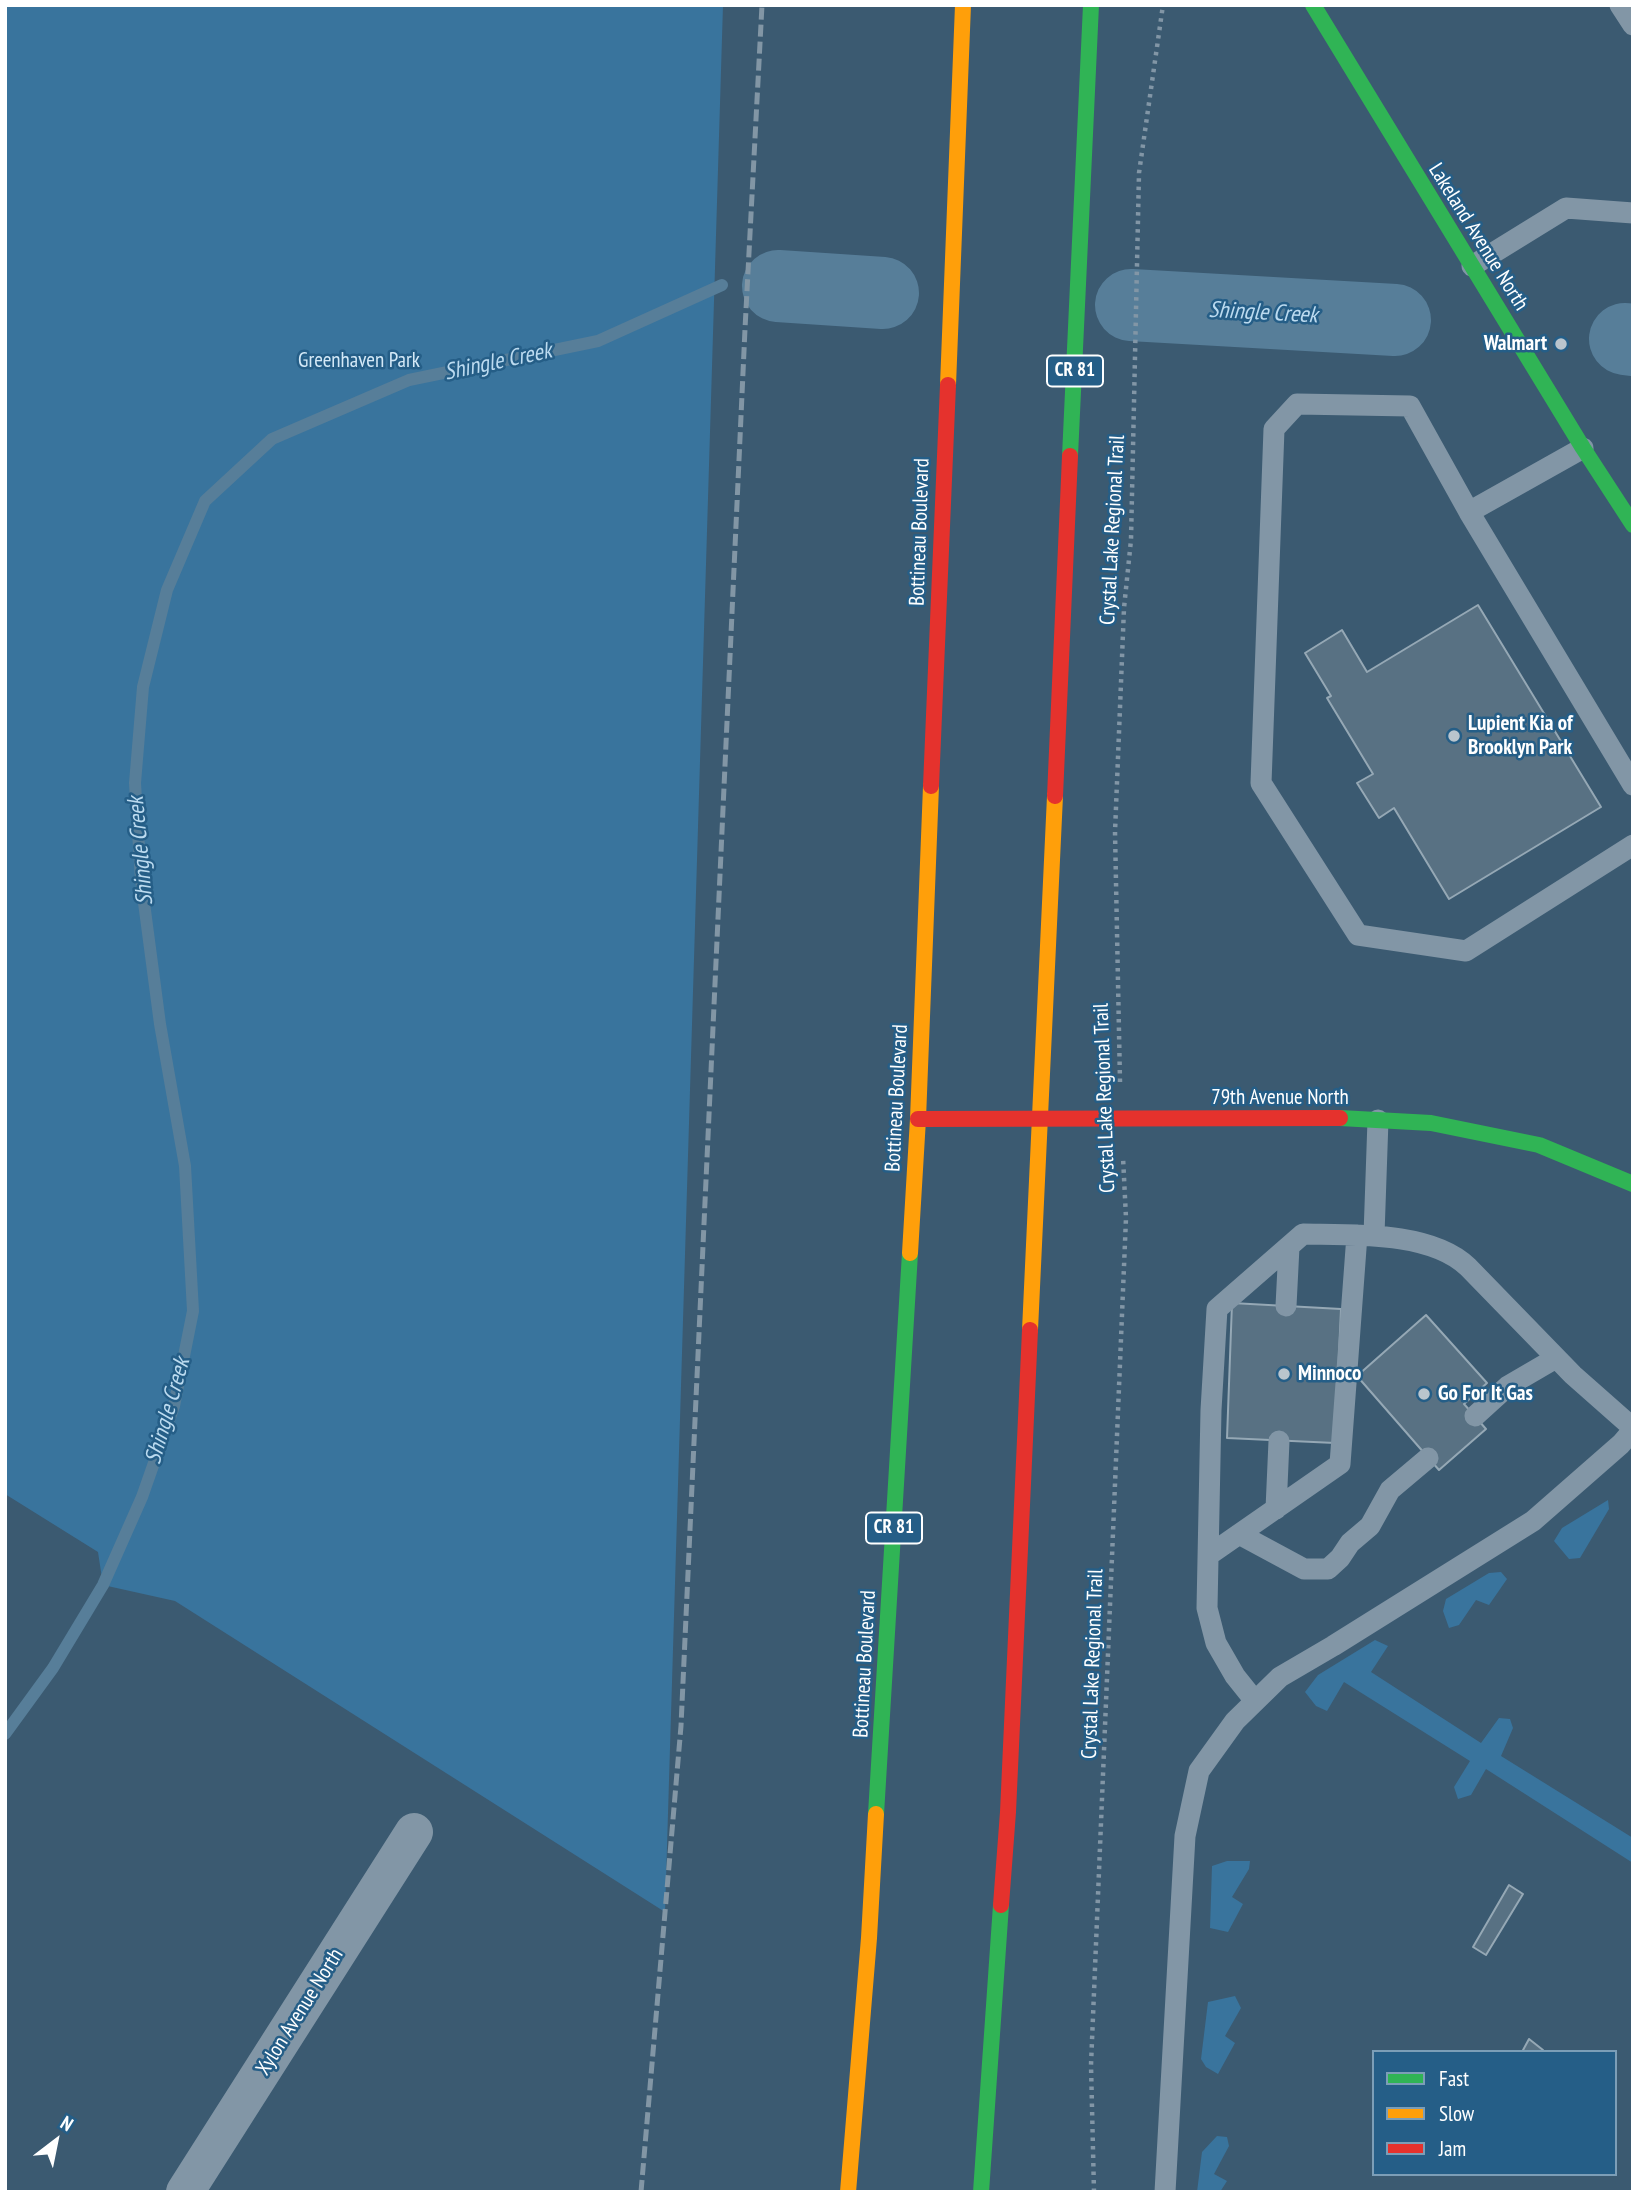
<!DOCTYPE html>
<html>
<head>
<meta charset="utf-8">
<style>
	body { margin:0 }
	#map { position:relative; width:1638px; height:2197px; overflow:hidden; background:#3b5a71; font-family:"PT Sans Narrow",sans-serif }
	canvas { display:block }
	.frame { position:absolute; inset:0; border:7px solid #fff; pointer-events:none }
	.legend { position:absolute; left:1372px; top:2050px; width:245px; height:126px; box-sizing:border-box; background:#255e87; border:2px solid #7c9eb7; margin:0; padding:9px 12px; list-style:none; font-size:21px; color:#fff }
	.legend li { display:flex; align-items:center; gap:14px; height:35px }
	.legend b { width:35px; border:2px solid #7c9eb7 }
	.north { position:absolute; left:21px; top:2106px; width:70px; height:70px; -webkit-text-stroke:5px #255e87; paint-order:stroke; rotate:32deg; font-size:19px; font-weight:700; line-height:28px; text-align:center; color:#fff }
	.north::after { content:''; display:block; margin:auto; width:24px; height:32px; background:#fff; clip-path:polygon(50% 0,100% 100%,50% 72%,0 100%) }
</style>
</head>
<body>
<div id="map">
<canvas width="1638" height="2197"></canvas>
<div class="frame"></div>
<ul class="legend">
<li><b style="height:9px;background:#30b455"></b>Fast</li>
<li><b style="height:9px;background:#ff9f0a"></b>Slow</li>
<li><b style="height:9px;background:#e5322d"></b>Jam</li>
</ul>
<div class="north">N</div>
</div>
<script>
const g = document.querySelector('canvas').getContext('2d');
g.lineJoin = 'round';
function paint(path, color) { g.fillStyle = color; g.fill(path, 'evenodd'); }
function trace(path, color, width, dash) { g.strokeStyle = color; g.lineWidth = width; g.lineCap = dash ? 'butt' : 'round'; g.setLineDash(dash || []); g.stroke(path); }
function write(font, color, halo, rows, align = 'center') {
  g.font = font + ' "PT Sans Narrow",sans-serif'; g.lineWidth = 5; g.setLineDash([]); g.textBaseline = 'middle'; g.strokeStyle = halo; g.fillStyle = color; for (const [text, x, y, turn = 0] of rows) {
    g.save(); g.translate(x, y); g.rotate((+turn || 0) * Math.PI / 180); g.textAlign = isNaN(turn) ? turn : align; if (halo) g.strokeText(text, 0, 0); g.fillText(text, 0, 0); g.restore();
  }
}
const green = new Path2D(`
	M5,5H723L665,1912L175,1601L103,1585L98,1552L5,1494Z
	M1608,1500L1609,1509L1580,1558L1569,1559L1554,1541L1562,1528Z
	M1501,1572L1507,1579L1489,1605L1476,1600L1459,1625L1449,1628L1443,1611L1446,1599L1489,1573Z
	M1375,1640L1388,1646L1371,1672L1481,1743L1499,1718L1510,1719L1513,1728L1501,1756L1633,1838V1863L1486,1769L1471,1795L1458,1799L1454,1787L1470,1761L1344,1682L1327,1711L1316,1706L1305,1692L1318,1675Z
	M1227,1861H1250L1249,1869L1232,1897L1243,1904L1228,1932L1210,1928L1212,1866Z
	M1235,1996L1241,2008L1225,2036L1235,2043L1218,2074L1206,2067L1201,2059L1208,2002Z
	M1217,2136L1227,2137L1229,2146L1214,2174L1227,2181L1220,2192H1197L1202,2152Z`);
const stream = new Path2D(`
	M5,1734L53,1668L103,1585L142,1497L174,1406L193,1311L185,1166L160,1024L141,880L135,783L143,687L167,590L205,501L272,439L409,380L598,341L722,285`);
const river = new Path2D(`
	M778,286L883,293
	M1131,305L1395,320
	M1625,339L1633,340`);
const building = new Path2D(`
	M1478,605L1601,807L1449,899L1394,808L1379,818L1357,783L1373,774L1327,698L1331,696L1305,653L1342,630L1367,672Z
	M1232,1303L1341,1309L1335,1443L1227,1438Z
	M1426,1315L1487,1383L1464,1404L1486,1429L1439,1470L1357,1376Z
	M1509,1885L1523,1894L1486,1955L1473,1947Z
	M1529,2039L1543,2050L1542,2052H1522Z`);
const path = new Path2D(`
	M1120,1082L1115,832L1124,608L1131,540L1139,173L1163,5
	M1094,2192L1091,2065L1126,1218L1123,1157`);
const lane = new Path2D(`
	M1620,5L1633,25
	M1472,266L1566,208L1633,213
	M1583,448L1469,512L1410,406L1297,404L1274,429L1261,783L1358,935L1466,951L1633,845
	M1469,512L1633,785
	M1374,1235L1378,1120
	M1286,1306L1289,1247
	M1475,1416L1508,1386L1556,1358
	M1276,1509L1279,1441
	M1239,1534L1304,1569H1328L1340,1558L1350,1543L1370,1526L1390,1490L1428,1458
	M1209,1555L1340,1464L1357,1235
	M1255,1701L1235,1676L1216,1643L1207,1608L1211,1410L1217,1309L1303,1234C1352,1235 1431,1231 1468,1267L1573,1375L1633,1428
	M1165,2192L1185,1836L1199,1771L1235,1721L1280,1677L1333,1646L1533,1521L1621,1444L1633,1430`);
const street = new Path2D(`
	M185,2192L414,1832`);
const fast = new Path2D(`
	M1313,5L1583,448L1633,525
	M1070,456L1091,5
	M1340,1118L1431,1123L1539,1145L1633,1184
	M876,1814L910,1253
	M981,2192L1001,1905`);
const slow = new Path2D(`
	M948,385L963,5
	M910,1253L918,1119L931,786
	M1030,1330L1055,796
	M848,2192L869,1938L876,1814`);
const jam = new Path2D(`
	M931,786L948,385
	M1055,796L1070,456
	M918,1119L1340,1118
	M1001,1905L1008,1812L1030,1330`);
const rail = new Path2D(`
	M641,2192L681,1726L745,329L762,5`);
const markers = [
	[1561,344,7,"#bac5cd"],
	[1454,736,7,"#bac5cd"],
	[1284,1374,7,"#bac5cd"],
	[1424,1394,7,"#bac5cd"]
];
const shields = [
	[1075,371,56],
	[894,1528,56]
];
const shieldNames = [
	["CR 81",1075,371],
	["CR 81",894,1528]
];
const streetNames = [
	["Lakeland Avenue North",1478,237,58],
	["Crystal Lake Regional Trail",1113,530,-87],
	["Bottineau Boulevard",920,532,-88],
	["Bottineau Boulevard",897,1098,-87],
	["Crystal Lake Regional Trail",1105,1098,-92],
	["79th Avenue North",1280,1098],
	["Bottineau Boulevard",865,1664,-87],
	["Crystal Lake Regional Trail",1093,1664,-88],
	["Xylon Avenue North",300,2012,-58]
];
const poiNames = [
	["Walmart",1547,344,"right"],
	["Lupient Kia of",1468,724],
	["Brooklyn Park",1468,748],
	["Minnoco",1298,1374],
	["Go For It Gas",1438,1394]
];
const parkNames = [
	["Greenhaven Park",359,361]
];
const waterNames = [
	["Shingle Creek",1263,313,3],
	["Shingle Creek",498,362,-12],
	["Shingle Creek",141,851,-95],
	["Shingle Creek",168,1411,-74]
];
paint(green, '#39749d');
trace(stream, '#577e99', 12);
trace(river, '#577e99', 72);
paint(building, '#587183');
trace(building, '#95a8b5', 2);
trace(path, '#8296a6', 4.5, [3.5, 5]);
trace(lane, '#8296a6', 21);
trace(street, '#8296a6', 38);
trace(fast, '#30b455', 16);
trace(slow, '#ff9f0a', 16);
trace(jam, '#e5322d', 16);
trace(rail, '#8296a5', 5, [12, 5]);
for (const [x, y, r, color] of markers) { const dot = new Path2D(); dot.arc(x, y, r, 0, 2 * Math.PI); g.fillStyle = color; g.fill(dot); trace(dot, '#255e87', 2.5); }
for (const [x, y, w] of shields) { const box = new Path2D(); box.roundRect(x - w / 2, y - 15.5, w, 31, 5); g.fillStyle = '#255e87'; g.fill(box); trace(box, '#fff', 2); }
write('bold 19px', '#fff', null, shieldNames);
write('21px', '#fff', '#255e87', streetNames);
write('bold 21px', '#fff', '#255e87', poiNames, 'left');
write('21px', '#d4e9f7', '#255e87', parkNames);
write('italic 23px', '#bcdbf0', '#255e87', waterNames);
</script>
</body>
</html>
